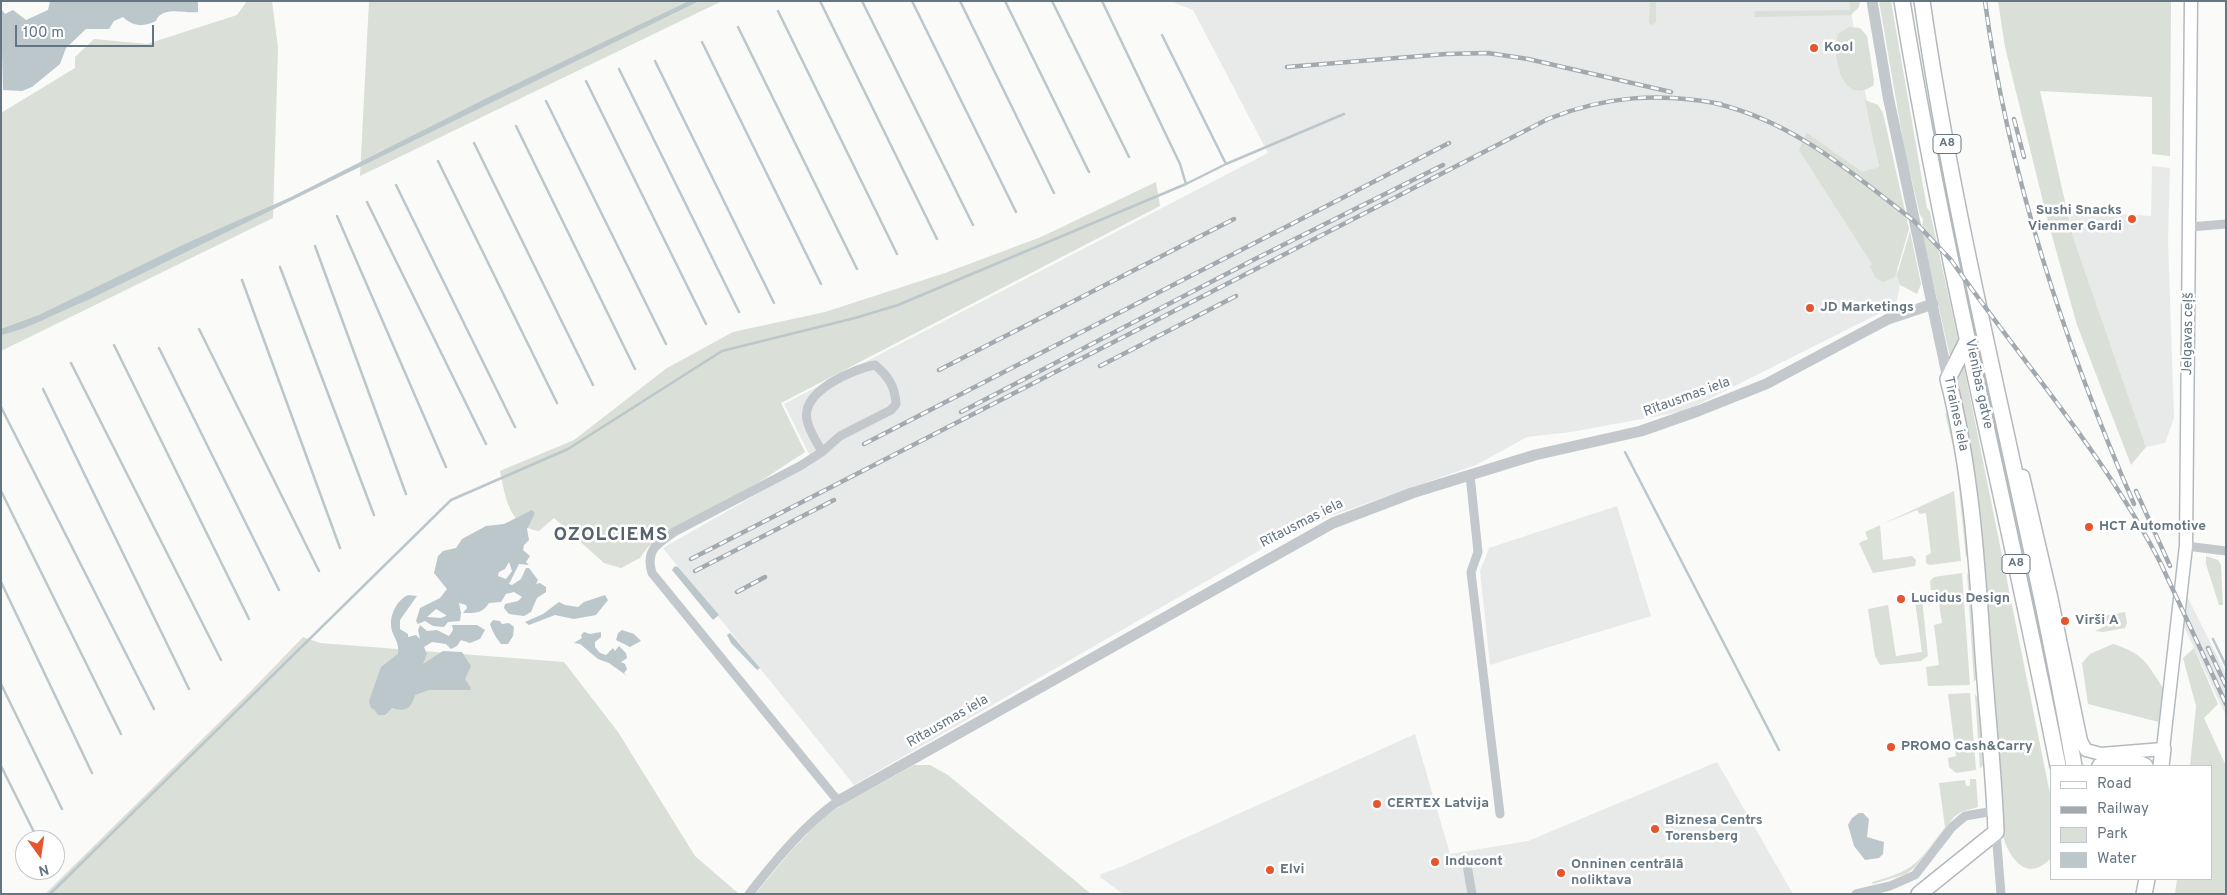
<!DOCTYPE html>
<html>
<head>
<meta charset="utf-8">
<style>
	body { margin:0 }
	#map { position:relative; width:2227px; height:895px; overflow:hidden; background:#fafaf8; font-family:Overpass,sans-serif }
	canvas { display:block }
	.frame { position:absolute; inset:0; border:2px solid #657683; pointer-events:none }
	.legend { position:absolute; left:2050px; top:765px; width:162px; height:115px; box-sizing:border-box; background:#fff; border:1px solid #c1c8cd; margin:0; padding:6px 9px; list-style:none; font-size:15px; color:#657683 }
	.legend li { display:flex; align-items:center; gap:10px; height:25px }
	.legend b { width:25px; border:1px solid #c1c8cd }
	.north { position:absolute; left:15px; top:830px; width:50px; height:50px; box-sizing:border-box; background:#fff; border:1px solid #c1c8cd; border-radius:50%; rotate:166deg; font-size:14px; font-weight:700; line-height:20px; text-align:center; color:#657683 }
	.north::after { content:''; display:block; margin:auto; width:18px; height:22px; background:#e4572e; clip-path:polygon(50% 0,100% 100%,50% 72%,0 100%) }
	.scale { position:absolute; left:15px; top:25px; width:139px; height:22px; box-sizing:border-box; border:2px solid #657683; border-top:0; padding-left:6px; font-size:15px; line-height:18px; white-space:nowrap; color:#657683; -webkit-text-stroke:4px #fff; paint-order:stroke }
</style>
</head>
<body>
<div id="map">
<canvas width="2227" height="895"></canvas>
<div class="frame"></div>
<ul class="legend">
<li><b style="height:6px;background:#fff"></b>Road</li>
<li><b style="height:6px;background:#a2aab0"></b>Railway</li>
<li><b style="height:14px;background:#dadfd7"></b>Park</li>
<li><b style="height:14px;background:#bbc7cb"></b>Water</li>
</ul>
<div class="north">N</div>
<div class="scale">100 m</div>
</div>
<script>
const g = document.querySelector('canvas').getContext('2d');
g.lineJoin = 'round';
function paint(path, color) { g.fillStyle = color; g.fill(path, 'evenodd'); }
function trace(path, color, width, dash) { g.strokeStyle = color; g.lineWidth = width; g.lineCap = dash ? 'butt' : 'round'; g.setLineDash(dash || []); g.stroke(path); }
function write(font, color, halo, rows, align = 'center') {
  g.font = font + ' Overpass,sans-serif'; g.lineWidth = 5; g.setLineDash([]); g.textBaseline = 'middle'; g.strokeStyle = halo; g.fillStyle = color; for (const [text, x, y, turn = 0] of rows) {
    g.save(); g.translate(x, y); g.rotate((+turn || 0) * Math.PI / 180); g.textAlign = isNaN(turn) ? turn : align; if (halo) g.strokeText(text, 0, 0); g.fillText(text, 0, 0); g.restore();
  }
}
const built = new Path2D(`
	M1170,1H1849L1900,285L1896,305L1685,411L1571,432L1527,437L1476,465L1328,517L1281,538L854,785L663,548L813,462L784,404L1268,153L1193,10Z
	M2152,166L2170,168L2168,240L2174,418L2165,443L2146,447L2073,237L2068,211L2151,216Z
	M1617,506L1651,616L1490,665L1480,571L1489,548Z
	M2187,596L2226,674V716L2182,622Z
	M1415,734L1450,854L1528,841L1717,762L1793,894H1123L1100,877L1101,874L1123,866Z`);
const green = new Path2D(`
	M247,1H272L278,48L273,218L1,351V113L75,68V57L94,39L147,44L237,15Z
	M369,1H722L360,176Z
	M1650,1H1656V22L1652,25L1649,23Z
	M1849,1H1860L1859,7L1851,15L1754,17L1755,11L1850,10Z
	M1879,1H1891L1927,208L1930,212L1963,362L2051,799V858C2026,885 2008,856 2002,833L1963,414L1922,233L1923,219L1920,215L1905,152Z
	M1998,1H2171L2170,156L2152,154V97L2040,91L2073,237L2146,447L2131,465L2077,325L2047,218L2005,47Z
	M1849,27L1860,28L1867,36L1874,80L1873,86C1841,106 1832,56 1838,34Z
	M1865,100L1878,105L1883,113L1909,229L1895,277L1883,282L1875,277L1870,266L1872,264L1799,150L1807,133L1862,172L1879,167Z
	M1156,182L1160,206L781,403L805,452L761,481L648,547L640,558L621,568L604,563L554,518L539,531C509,527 505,496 500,471L574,440L667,368L733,332L825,312L945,273L1041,237Z
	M1910,231L1921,284L1917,294L1900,285L1897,275Z
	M1962,284L1972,297L2050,666L2041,657Z
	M1945,413L1949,414L1954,430L1969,549L1966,558L1956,459Z
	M1954,491L1961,561L1930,565L1926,563V556L1931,553L1926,513L1920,514L1917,510L1880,525L1883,560L1912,556L1916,560L1915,566L1873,573L1859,543L1868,539L1865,532Z
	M2206,556L2218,560L2221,565L2223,605H2219L2206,564Z
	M1962,573L1970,685L1928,686L1926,667L1939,665L1934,625L1942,623L1937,590H1931L1930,581L1934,577Z
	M1967,573L1971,577L1979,676L1974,682Z
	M1922,599L1928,656L1921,661L1880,665L1875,656L1868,609L1888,605L1896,656L1922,652L1915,601Z
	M2125,612L2127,623L2125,628L2103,632L2095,631L2105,626L2104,616Z
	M303,637L320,643L564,662L618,732L695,856L739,894H45L247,695Z
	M2113,644C2144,654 2146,662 2163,688L2159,722L2088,704L2082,663L2090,654Z
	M2194,648L2218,704L2204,718L2226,766V894H2175L2177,879H2211V766H2190L2196,706L2183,658Z
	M1970,693L1976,770L1956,773L1949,767L1948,758L1956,756L1948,694Z
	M1975,694L1979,699L1983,765L1980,769Z
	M914,765H930L948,775L1091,894H755L790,852L826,814Z
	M1970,779H1976L1978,807L1961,812L1954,817L1914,868L1906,874L1873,884L1872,882C1917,870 1918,862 1945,827L1939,783L1965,780L1966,786H1970Z`);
const water = new Path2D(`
	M50,1H198V12C185,14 162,5 156,21C143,27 134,27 123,17L114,21L109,29H86L66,48L60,64L32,87L22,91L3,90L1,9L5,14L13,10L26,20L48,10Z
	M689,1H699L88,300C59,311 32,328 1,335V329L39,315L187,243L291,197L491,96Z
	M532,510L535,513L527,529L529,540L524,545L523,550L530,556L526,562L529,565L519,564L509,584L512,585L521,579L526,568H529L538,580L536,584L540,583L546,587V592L537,598L531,612L524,616L509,614L504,608L505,604L518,601L522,597L514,592L506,594L501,602L489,603C482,614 475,613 463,613L467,608L466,605L459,603L461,613L460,621L448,622L444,627L433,626L425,621L418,624L416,621L420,608L440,598L447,589L434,573L438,556L443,551L456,548L462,539L486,526L504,524ZM509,562L512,571L506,579L498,576L499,572L505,569ZM436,609L446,615V616L441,618L427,617Z
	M675,566L678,567L719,615L713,620L672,570Z
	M408,595L417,596L400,620V629L408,634V637L416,635L420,639L418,630L420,625L427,631L437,630L449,636L453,630L452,625H477L485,630L480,639L470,643L461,640L457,646L451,649L446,644L432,642L424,647L427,654L423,664L443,651L462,652L471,666L465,679L471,688L470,690H429L415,695C411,709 406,712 392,708L385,715H378L374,709L371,708L369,701L381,667L398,654C400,641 392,637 391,626C390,614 397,600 408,595Z
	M605,595L608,600L596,615L574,619L555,615L529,625L525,622L543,614L559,602L565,605L578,607L584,602Z
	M493,620L500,621L502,624L509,623L514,627L513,636L508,644H501C496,638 492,631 490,624Z
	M622,630L634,634L641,641L630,647L616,640L618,633Z
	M584,632L590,634L601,632V637L595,642V647L600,653L606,655L613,648L615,651L619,646L626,653L627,658L621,662L625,664L627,669L624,673L627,676L609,663L598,659L580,644L574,643L582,638L581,635Z
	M730,633L760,668L757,670L731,643L727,635Z
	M1859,813H1863L1869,819L1867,837L1884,842L1883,854L1879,858L1865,860L1854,846L1848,825L1852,818Z`);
const stream = new Path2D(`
	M820,1L937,239
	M862,1L973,225
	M912,1L1016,212
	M960,1L1054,193
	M1005,1L1089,172
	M1052,1L1129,157
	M1102,1L1180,164L1186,184
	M778,11L897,254
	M738,27L857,269
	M1162,35L1226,164
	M702,42L821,284
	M655,61L774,303
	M619,69L739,312
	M586,81L706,324
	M546,101L666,344
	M516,126L635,369
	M474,143L593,385
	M438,161L557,403
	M396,185L515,427
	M367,202L486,444
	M337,216L446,467
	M315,246L406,494
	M280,267L374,515
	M242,280L340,548
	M199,329L319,571
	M114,345L249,619
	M159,348L279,590
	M71,363L221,660
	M43,389L189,689
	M1,407L154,709
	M1625,452L1779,750
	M1,491L121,734
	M1,582L92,773
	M2213,639L2226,666
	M1,684L62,809
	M1,766L36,836
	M50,894L451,500L568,449L722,351L855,318L898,305L1186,184L1226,164L1344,114`);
const minor = new Path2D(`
	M2190,227L2226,224
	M1470,475L1478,552L1471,572L1500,814
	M2186,546L2226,551
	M1996,832L2001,894
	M1467,865L1472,894
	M749,894C775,861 804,825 838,801L652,573C645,550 657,544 674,532L800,466L822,452L840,436L891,410L896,404C895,386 888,376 875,365C853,369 801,391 807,420C809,431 817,442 822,452
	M1856,894L1890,886L1915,875L1952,827L1965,816L1994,811`);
const tertiary = new Path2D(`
	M1872,1L1888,96L1948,379
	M838,801L1333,523L1412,493L1470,475L1535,455L1641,431L1698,411L1766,384L1888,319L1933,304`);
const secondary = new Path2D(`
	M2023,476L2051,596L2081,741L2086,750L2101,754L2163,749L2186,546L2191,1`);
const trunk = new Path2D(`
	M1902,1C1944,258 2008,511 2058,766
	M1922,1C1959,258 2030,511 2074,766
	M2100,766C2112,761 2133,759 2145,766
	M2161,766L2163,749
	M1919,894L1996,832C1994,773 1987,713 1983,654C1977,561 1971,469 1948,379L1968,339
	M2144,894L2147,879`);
const rail = new Path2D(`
	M1985,1C2007,170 2066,348 2134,504
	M1287,67L1446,54L1488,53L1528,59L1671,92
	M1714,103C1793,121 1852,173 1914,221L1951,260C2023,363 2108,458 2164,570
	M2014,119L2024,157
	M1100,366L1236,296
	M939,370L1234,219
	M961,412L1257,258L1443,165
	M864,444L1449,143
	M2136,491L2170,566
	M691,559L1548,119C1605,96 1660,92 1721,104
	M2161,564L2226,704
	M695,571L834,500
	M737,592L765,577
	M2208,648L2226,686`);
const markers = [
	[1814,48,5,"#e4572e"],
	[2132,219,5,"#e4572e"],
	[1810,308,5,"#e4572e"],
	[2089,527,5,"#e4572e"],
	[1901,599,5,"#e4572e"],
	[2065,621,5,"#e4572e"],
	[1891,747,5,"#e4572e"],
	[1377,804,5,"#e4572e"],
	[1655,829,5,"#e4572e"],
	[1435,862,5,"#e4572e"],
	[1270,870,5,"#e4572e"],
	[1561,873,5,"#e4572e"]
];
const shields = [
	[1947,144,28],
	[2016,564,28]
];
const shieldNames = [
	["A8",1947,144],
	["A8",2016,564]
];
const poiNames = [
	["Kool",1824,48],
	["Sushi Snacks",2122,211,"right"],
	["Vienmer Gardi",2122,227,"right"],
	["JD Marketings",1820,308],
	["HCT Automotive",2099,527],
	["Lucidus Design",1911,599],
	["Virši A",2075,621],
	["PROMO Cash&Carry",1901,747],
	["CERTEX Latvija",1387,804],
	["Biznesa Centrs",1665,821],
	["Torensberg",1665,837],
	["Inducont",1445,862],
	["Onninen centrālā",1571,865],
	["noliktava",1571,881],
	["Elvi",1280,870]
];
const streetNames = [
	["Jelgavas ceļš",2189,334,-89],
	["Vienības gatve",1978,384,78],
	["Rītausmas iela",1687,398,-20],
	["Tīraines iela",1955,414,78],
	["Rītausmas iela",1302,524,-27],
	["Rītausmas iela",948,722,-30]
];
const districtNames = [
	["OZOLCIEMS",611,536]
];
paint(built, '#e8e9e9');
paint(green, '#dadfd7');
paint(water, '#bbc7cb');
trace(stream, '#bbc7cb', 2.5);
trace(secondary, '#b3babf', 15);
trace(trunk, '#b4b9bd', 18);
trace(minor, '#c3c8cc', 9);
trace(tertiary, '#c3c8cc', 11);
trace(secondary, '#fff', 12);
trace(trunk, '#fff', 15);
trace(rail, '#a2aab0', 4.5);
trace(rail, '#fff', 2.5, [8]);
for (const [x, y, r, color] of markers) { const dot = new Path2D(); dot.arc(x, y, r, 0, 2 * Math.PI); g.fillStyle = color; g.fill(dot); trace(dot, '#fff', 2); }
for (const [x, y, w] of shields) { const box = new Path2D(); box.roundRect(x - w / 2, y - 9.5, w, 19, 4); g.fillStyle = '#fff'; g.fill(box); trace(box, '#657683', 1); }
write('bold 12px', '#657683', null, shieldNames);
write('bold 14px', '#657683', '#fff', poiNames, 'left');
write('14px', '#657683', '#fff', streetNames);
g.letterSpacing = '1px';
write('bold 19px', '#57646e', '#fff', districtNames);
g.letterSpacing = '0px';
</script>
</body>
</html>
